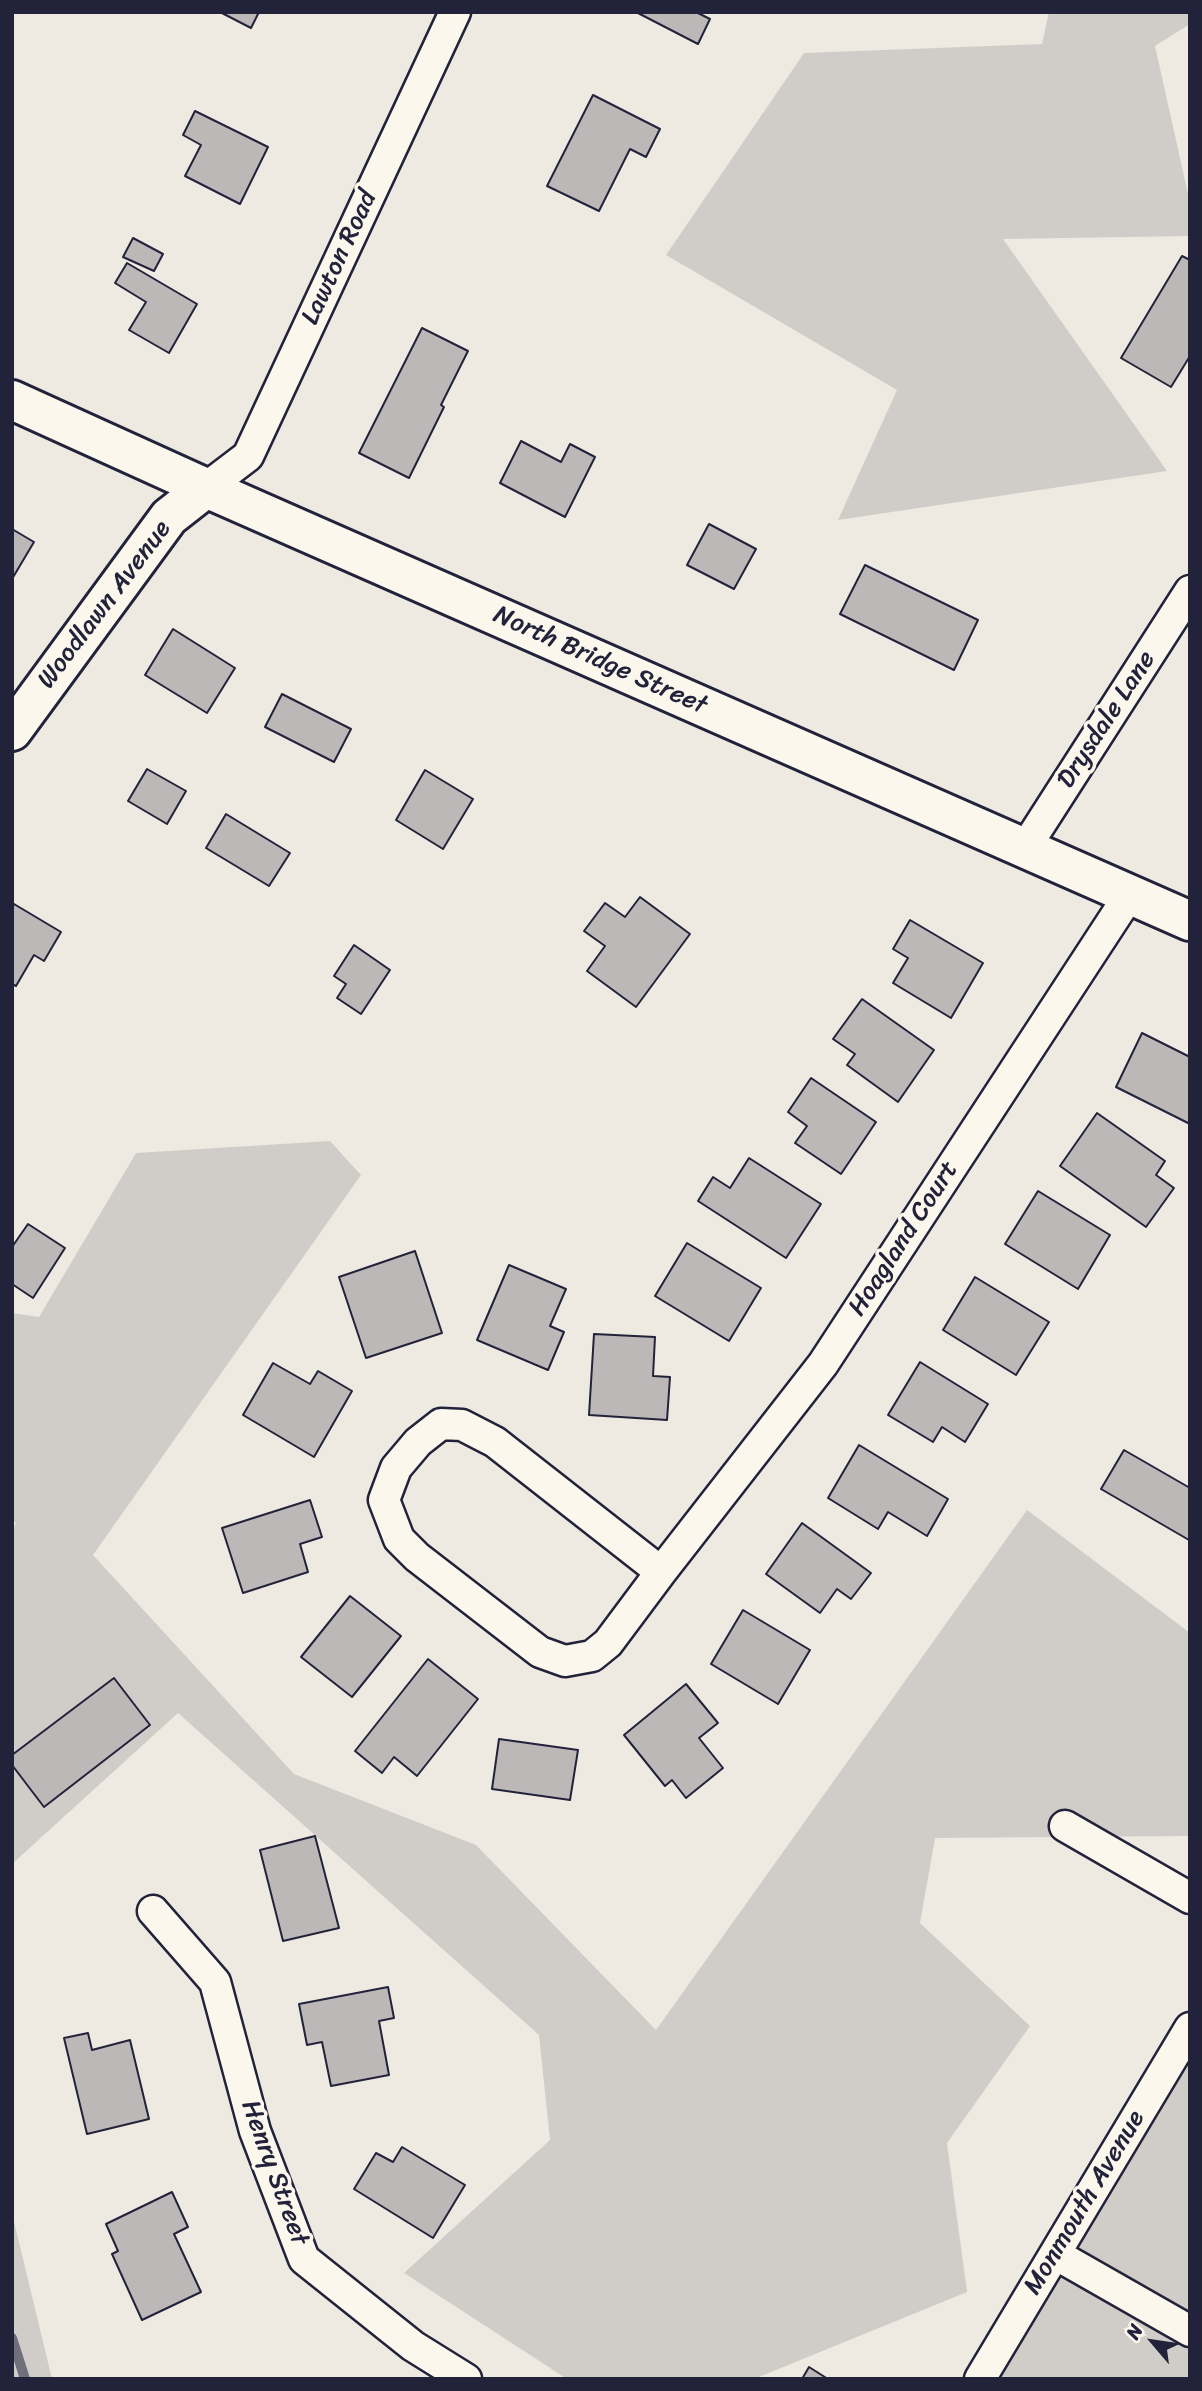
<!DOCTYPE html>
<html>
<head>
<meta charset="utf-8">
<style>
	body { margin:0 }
	#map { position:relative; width:1202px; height:2391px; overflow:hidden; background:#eeeae2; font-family:Sriracha,sans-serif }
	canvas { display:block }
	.frame { position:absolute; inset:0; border:14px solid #22223b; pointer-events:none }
	.north { position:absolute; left:1118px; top:2307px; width:70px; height:70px; -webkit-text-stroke:5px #fbf7ec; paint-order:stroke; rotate:299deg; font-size:19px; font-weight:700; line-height:28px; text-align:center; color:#22223b }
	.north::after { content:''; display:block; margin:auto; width:24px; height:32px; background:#22223b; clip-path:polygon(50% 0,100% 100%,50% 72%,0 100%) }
</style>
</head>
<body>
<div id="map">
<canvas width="1202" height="2391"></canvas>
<div class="frame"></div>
<div class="north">N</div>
</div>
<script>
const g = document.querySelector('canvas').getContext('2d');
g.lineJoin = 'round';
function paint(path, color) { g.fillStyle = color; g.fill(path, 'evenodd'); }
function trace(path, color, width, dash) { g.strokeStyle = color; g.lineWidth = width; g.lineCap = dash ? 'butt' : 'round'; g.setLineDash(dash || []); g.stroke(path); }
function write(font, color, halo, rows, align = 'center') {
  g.font = font + ' Sriracha,sans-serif'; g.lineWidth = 7; g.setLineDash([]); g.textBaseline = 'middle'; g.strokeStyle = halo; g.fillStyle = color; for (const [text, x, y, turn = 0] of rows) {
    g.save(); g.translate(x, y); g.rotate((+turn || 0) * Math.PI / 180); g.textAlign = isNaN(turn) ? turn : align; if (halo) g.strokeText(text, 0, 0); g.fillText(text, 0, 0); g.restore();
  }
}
const green = new Path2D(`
	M1049,12H1190V24L1155,46L1190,203V236L1003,239L1167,471L838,520L897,390L666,255L804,53L1042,44Z
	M330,1141L361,1175L93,1555L294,1774L476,1845L656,2030L1027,1510L1190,1633V1836L935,1838L920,1923L1030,2026L947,2143L967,2292L754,2379H567L404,2273L550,2140L539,2035L178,1713L12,1864V1530L16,1523L12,1520V1313L39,1317L136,1153Z
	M1190,2050V2379H994Z
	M12,2213L52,2379H12Z`);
const stream = new Path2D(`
	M12,2338L25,2379`);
const building = new Path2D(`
	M220,12H259L251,28Z
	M636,12H696L710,19L698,44Z
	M593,95L660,129L646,157L630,149L599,211L547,186Z
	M195,111L268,147L240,204L185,176L201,145L183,135Z
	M133,238L163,254L154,271L123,257Z
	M1182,256L1190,260V356L1171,387L1121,358Z
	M127,263L197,304L169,353L129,330L146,302L115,283Z
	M422,328L468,351L441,405L444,407L409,478L359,453Z
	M521,441L561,462L570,444L595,457L565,517L500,483Z
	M709,524L756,549L734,589L687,565Z
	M12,529L34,542L12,579Z
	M865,565L978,620L954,670L840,614Z
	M173,629L235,668L207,713L145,675Z
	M282,694L351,729L334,762L265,727Z
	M147,769L186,791L167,824L128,801Z
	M425,770L473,799L443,849L396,820Z
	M226,814L290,853L269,886L206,848Z
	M640,897L690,934L636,1007L587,971L605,946L584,931L605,903L625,917Z
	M14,904L61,932L44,961L34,955L16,986L12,984V908Z
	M910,920L983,963L951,1018L893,983L908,958L893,949Z
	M354,945L390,970L361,1014L337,998L346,984L334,976Z
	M862,999L934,1050L898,1102L847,1065L855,1054L833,1039Z
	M1142,1033L1190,1057V1124L1116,1087Z
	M811,1078L876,1122L841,1174L795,1143L807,1126L788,1112Z
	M1097,1113L1165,1161L1156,1175L1174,1188L1146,1227L1060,1166Z
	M749,1158L821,1204L786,1258L698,1201L713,1177L730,1188Z
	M1038,1191L1110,1235L1078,1289L1005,1244Z
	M28,1224L65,1248L33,1298L12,1284V1247Z
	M687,1243L761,1288L729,1341L655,1296Z
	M415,1251L442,1333L366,1358L339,1277Z
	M509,1265L566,1289L550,1326L564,1332L548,1370L477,1340Z
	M975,1277L1049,1322L1016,1375L943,1330Z
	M594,1334L655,1337L653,1376L670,1377L667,1420L589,1415Z
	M920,1362L988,1404L965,1442L942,1427L933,1442L888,1415Z
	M273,1363L310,1384L318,1371L352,1391L314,1457L243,1415Z
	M859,1445L948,1499L927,1536L888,1512L878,1529L828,1498Z
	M1124,1450L1190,1488L1189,1540L1101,1489Z
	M310,1500L322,1537L300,1544L308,1572L243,1593L222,1528Z
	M802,1523L871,1573L851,1599L837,1589L820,1613L766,1574Z
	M350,1596L401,1636L352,1697L301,1657Z
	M743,1610L810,1650L778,1704L711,1664Z
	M428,1659L478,1699L417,1776L394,1757L382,1773L355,1751Z
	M114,1678L150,1725L44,1807L12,1765V1755Z
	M686,1684L718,1723L699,1738L723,1768L686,1798L672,1780L665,1786L624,1735Z
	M499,1739L578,1750L570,1800L492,1789Z
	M315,1836L339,1928L283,1941L260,1850Z
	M388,1987L394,2018L379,2021L389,2075L331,2086L322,2042L307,2045L299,2004Z
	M88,2033L92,2050L130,2040L149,2119L87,2134L64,2038Z
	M402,2147L465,2185L433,2238L354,2189L376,2153L393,2162Z
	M172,2192L188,2227L174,2234L201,2292L142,2320L112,2254L118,2251L106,2224Z
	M809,2367L828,2379H802Z`);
const street = new Path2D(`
	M206,488L248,456L455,12
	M1025,848L1190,591
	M441,1424L462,1425L495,1442L661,1572L608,1643L592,1656L565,1661L540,1652L417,1557L399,1539L384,1500L396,1468L418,1442Z
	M661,1572L823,1364L1130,894
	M1065,1826L1190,1898
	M153,1911L215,1982L255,2131L304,2259L413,2346L466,2379
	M1055,2254L1190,2331
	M980,2379L1190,2028`);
const secondary = new Path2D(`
	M12,400L206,488L1190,921
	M12,731L169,517L206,488`);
const streetNames = [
	["Lawton Road",340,258,-65],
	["Woodlawn Avenue",105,605,-53],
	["North Bridge Street",600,661,24],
	["Drysdale Lane",1107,720,-57],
	["Hoagland Court",904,1239,-57],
	["Henry Street",274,2173,70],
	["Monmouth Avenue",1085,2203,-59]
];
paint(green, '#d0cdc9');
trace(stream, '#716f7c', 10);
paint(building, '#bcb8b8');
trace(building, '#22223b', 2);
trace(street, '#22223b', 35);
trace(secondary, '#22223b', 44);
trace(street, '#fbf7ec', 30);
trace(secondary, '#fbf7ec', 38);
write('26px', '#22223b', '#fbf7ec', streetNames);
</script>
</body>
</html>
